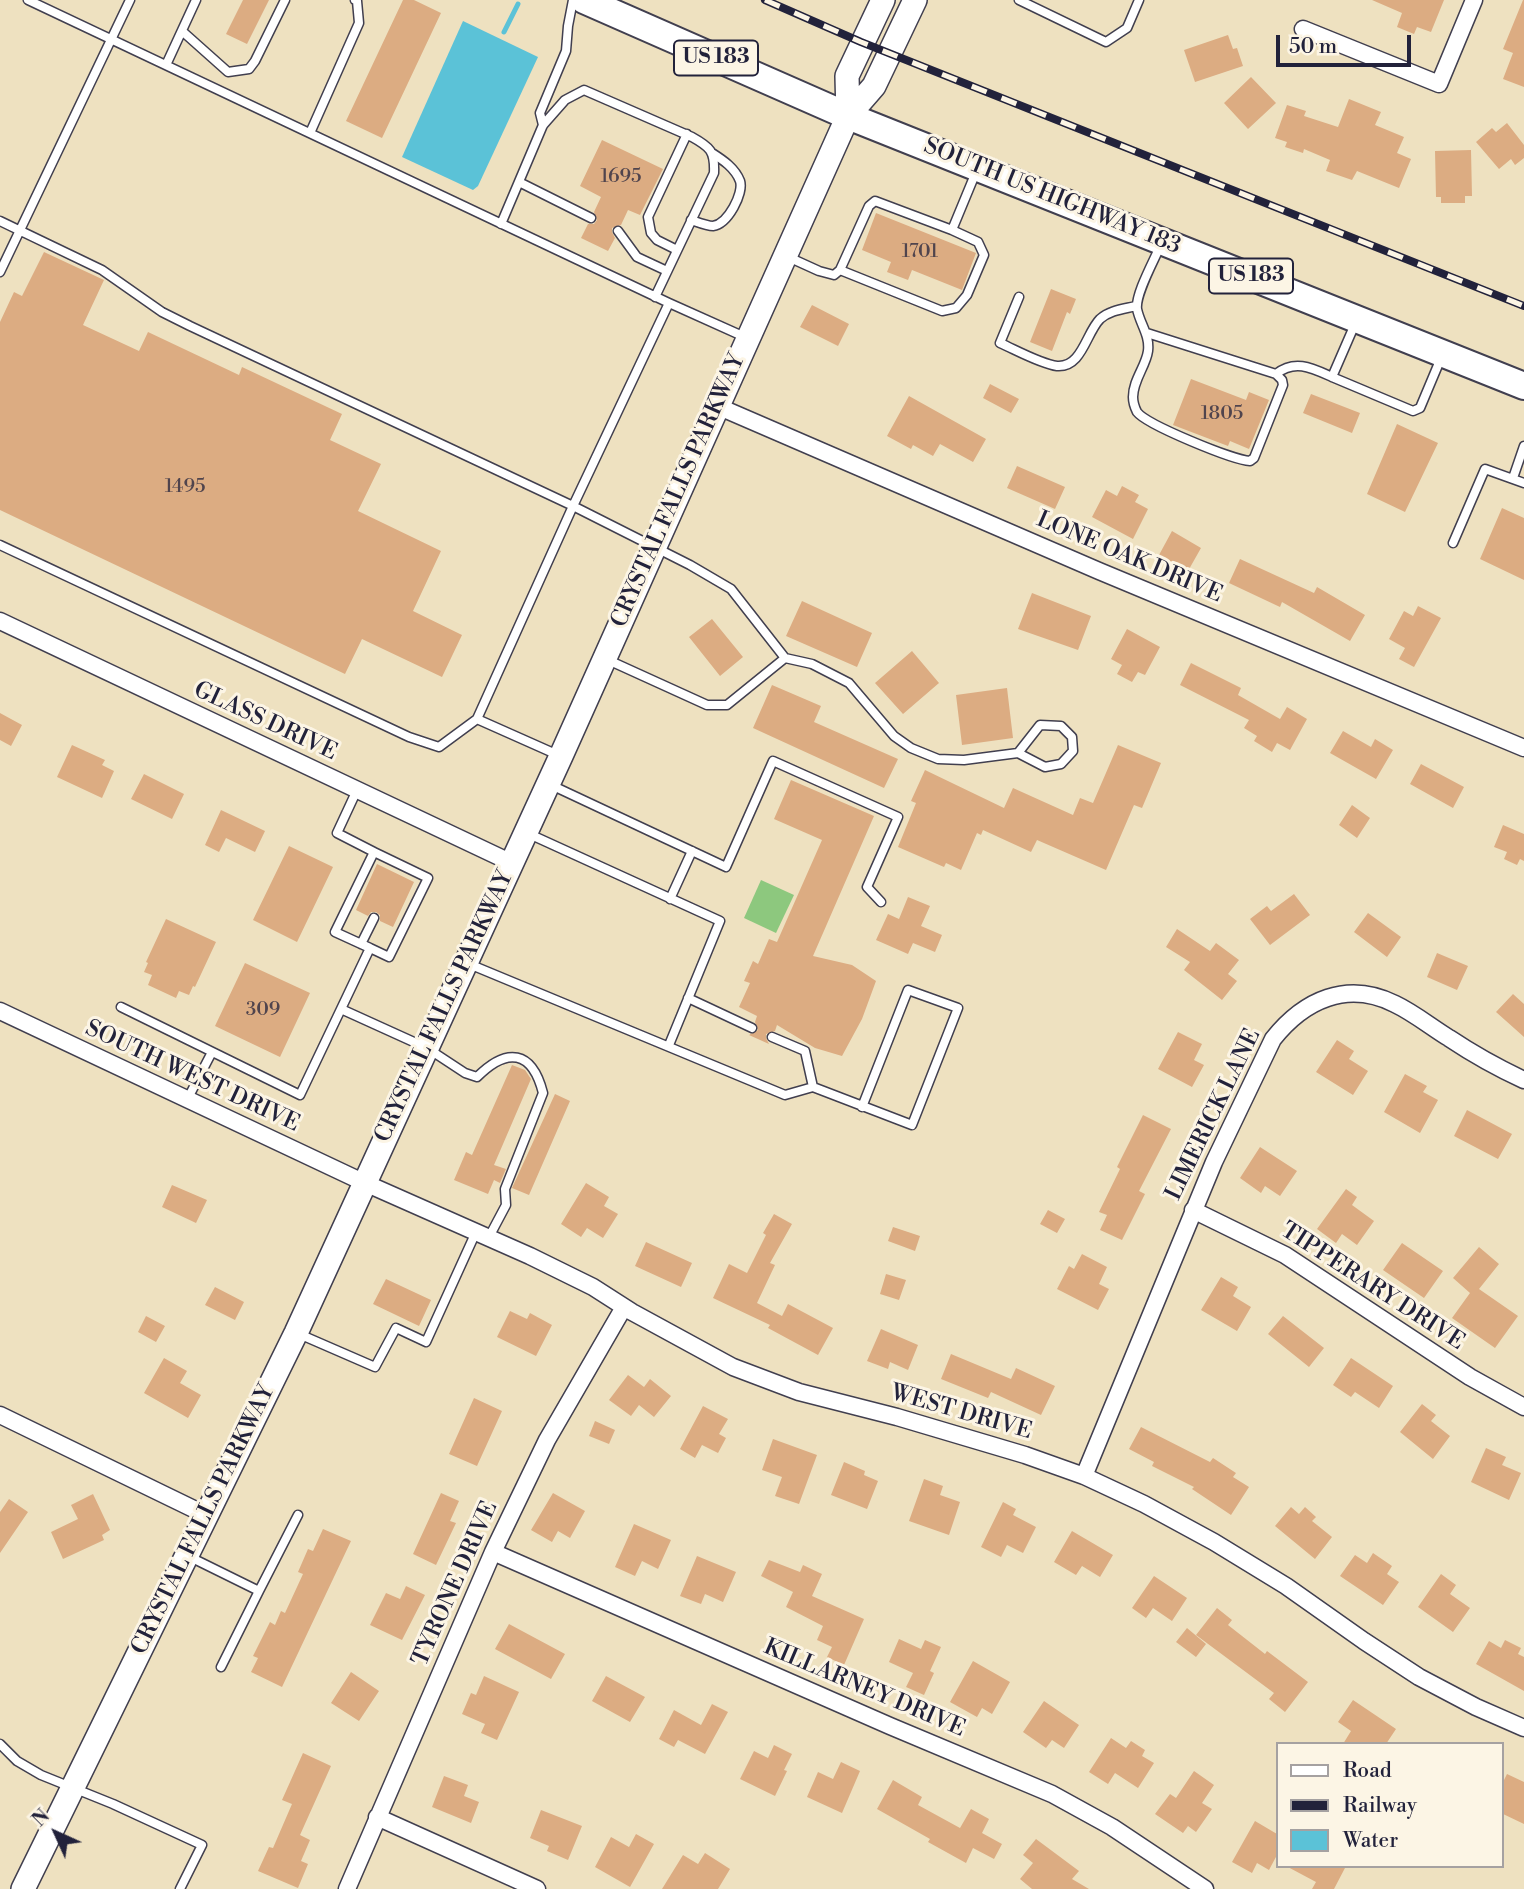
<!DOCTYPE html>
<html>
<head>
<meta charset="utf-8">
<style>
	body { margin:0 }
	#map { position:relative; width:1524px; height:1889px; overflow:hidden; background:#eee1c0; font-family:"Libre Bodoni",serif }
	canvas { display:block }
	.legend { position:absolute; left:1276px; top:1742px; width:228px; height:126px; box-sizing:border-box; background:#fcf5e5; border:2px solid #a5a1a1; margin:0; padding:9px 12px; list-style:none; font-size:21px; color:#22223b }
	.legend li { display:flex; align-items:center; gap:14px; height:35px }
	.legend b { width:35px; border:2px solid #a5a1a1 }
	.north { position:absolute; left:21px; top:1798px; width:70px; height:70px; -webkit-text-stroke:5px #fcf5e5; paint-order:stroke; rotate:315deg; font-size:19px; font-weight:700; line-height:28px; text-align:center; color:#22223b }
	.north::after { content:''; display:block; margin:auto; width:24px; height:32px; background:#22223b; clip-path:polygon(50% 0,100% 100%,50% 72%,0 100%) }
	.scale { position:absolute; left:1276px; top:35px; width:135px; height:32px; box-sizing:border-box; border:4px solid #22223b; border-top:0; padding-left:9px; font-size:21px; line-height:24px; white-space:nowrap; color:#22223b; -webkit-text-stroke:5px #fcf5e5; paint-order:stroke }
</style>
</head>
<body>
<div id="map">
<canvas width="1524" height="1889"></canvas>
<ul class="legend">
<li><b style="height:9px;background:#fff"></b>Road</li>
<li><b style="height:9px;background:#22223b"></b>Railway</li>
<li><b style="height:19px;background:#5bc2d7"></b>Water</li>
</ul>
<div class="north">N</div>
<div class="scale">50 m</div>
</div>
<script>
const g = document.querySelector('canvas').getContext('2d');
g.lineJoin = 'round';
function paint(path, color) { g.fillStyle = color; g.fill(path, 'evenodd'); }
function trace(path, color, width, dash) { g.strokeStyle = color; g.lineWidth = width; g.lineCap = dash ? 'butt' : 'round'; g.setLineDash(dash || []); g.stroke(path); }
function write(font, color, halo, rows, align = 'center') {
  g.font = font + ' "Libre Bodoni",serif'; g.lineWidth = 6; g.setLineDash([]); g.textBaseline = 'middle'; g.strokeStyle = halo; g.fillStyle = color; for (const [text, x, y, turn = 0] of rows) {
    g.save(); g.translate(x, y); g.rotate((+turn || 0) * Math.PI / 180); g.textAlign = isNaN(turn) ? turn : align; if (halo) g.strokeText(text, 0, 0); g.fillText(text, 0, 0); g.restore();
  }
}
const green = new Path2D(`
	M761,880L794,895L776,933L744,918Z`);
const water = new Path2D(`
	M463,21L538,57L478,186L473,190L402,157Z`);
const stream = new Path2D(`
	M504,32L518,4`);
const building = new Path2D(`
	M243,0H269L247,44L226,34Z
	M403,0H414L441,13L382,138L346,121Z
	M1372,0H1444L1431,32L1417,27L1414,34L1397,27L1402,13Z
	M1523,0H1524V87L1503,79L1513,53L1503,49Z
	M1228,35L1233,49L1237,48L1243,66L1195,82L1184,50Z
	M1251,77L1276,103L1248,129L1224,103Z
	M1349,99L1381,112L1375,125L1404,137L1397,153L1411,159L1399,188L1357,171L1352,180L1326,171L1330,160L1304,149L1303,153L1285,147L1287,142L1275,138L1287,105L1306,111L1304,116L1338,127Z
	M1507,123L1524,145V158L1515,165L1511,159L1499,169L1476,142L1492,128L1496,132Z
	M602,140L663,169L640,215L628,210L621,225L612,228V232L615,238L608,251L581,238L588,224H594L597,220L594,212L601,197L580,186Z
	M1471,150L1472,196H1465V203H1441V197H1436L1435,151Z
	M876,213L976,253L962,290L912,270L908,280L887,272L891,262L862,250Z
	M44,252L104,280L83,325L139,351L148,332L239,375L242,367L342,414L330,440L381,464L358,511L441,551L413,611L462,635L442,677L362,639L345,674L0,510V322L14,292L22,296Z
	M1051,289L1076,299L1070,314L1067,312L1052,351L1030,342Z
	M812,305L849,324L838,346L800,327Z
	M1191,379L1246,400L1249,392L1269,400L1249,449L1230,441L1228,446L1173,425Z
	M990,384L1019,399L1011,413L983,398Z
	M1311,394L1360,413L1352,433L1303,413Z
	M909,396L986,439L973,462L940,444L933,456L913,445L911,449L887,436Z
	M1397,424L1438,443L1405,512L1367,494Z
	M1017,466L1065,487L1055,509L1007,488Z
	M1122,486L1139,495L1135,502L1148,509L1133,539L1092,517L1106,490L1117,496Z
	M1502,508L1524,518V580L1480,559Z
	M1172,531L1201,548L1188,571L1159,555Z
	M1240,559L1314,593L1317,587L1365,615L1350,641L1282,602L1280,607L1229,583Z
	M1032,593L1091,616L1078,650L1018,629Z
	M802,601L872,633L857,667L786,636Z
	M1418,606L1441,618L1414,667L1399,659L1405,648L1389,639L1404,611L1413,616Z
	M712,619L743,657L720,676L689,637Z
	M1127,629L1160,647L1145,675L1138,672L1132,682L1117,674L1122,665L1111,659Z
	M912,651L939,683L903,714L875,683Z
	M1191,663L1241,688L1238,695L1280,719L1287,707L1307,719L1290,750L1277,743L1272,752L1254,741L1257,736L1244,728L1249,720L1180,685Z
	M772,685L821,706L814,722L898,759L884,788L753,728Z
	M1007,688L1013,738L962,745L956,695Z
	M0,713L22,725L11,746L0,740Z
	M1343,731L1371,747L1375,739L1393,750L1376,779L1330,753Z
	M72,745L105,760L102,765L114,771L102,798L57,777Z
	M1118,745L1161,763L1142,808L1134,805L1106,870L1037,840L1031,852L983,830L981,835L977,833L961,870L946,863L944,867L898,847L916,803L911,801L925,770L1004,808L1013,788L1073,815L1080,798L1093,803Z
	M1421,764L1464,787L1453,808L1410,784Z
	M144,774L184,794L172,819L131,799Z
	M791,780L874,816L813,956L852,965L876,981L862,1019L842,1056L815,1048L777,1025L775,1031L766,1034V1038L769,1044L749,1035L758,1030L755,1022L757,1016L739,1007L750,983L744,981L753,961L758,964L769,939L777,942L822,840L774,819Z
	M1352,805L1370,818L1357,838L1339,825Z
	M221,810L265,831L255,852L226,838L219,852L205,845Z
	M1503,825L1524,834V861L1520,859L1517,865L1504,859L1507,852L1494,847Z
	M289,846L333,867L297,942L253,920Z
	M377,864L414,882L393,927L380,921V915L376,912H371L368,916L356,910Z
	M1294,894L1310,915L1270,945L1250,919L1267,906L1271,911Z
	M908,897L930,906L921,926L942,935L935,952L913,943L908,954L876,940L888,914L899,919Z
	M1368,913L1401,937L1387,957L1354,932Z
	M166,919L216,942L195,987L193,986L189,995L179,991L176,998L148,985L152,975L144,972L148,963L146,962Z
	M1177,929L1210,951L1216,943L1239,960L1228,974L1237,981L1222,1000L1184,970L1190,962L1166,947Z
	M1437,953L1468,966L1457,990L1427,977Z
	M245,963L310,993L280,1057L215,1026Z
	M1513,994L1524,1004V1037L1496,1012Z
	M1178,1032L1202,1044L1194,1060L1204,1065L1192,1087L1158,1069Z
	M1337,1040L1354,1051L1349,1059L1368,1071L1353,1095L1316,1072Z
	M512,1065L525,1070L531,1079L494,1165L506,1169L500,1183L494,1180L488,1194L454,1180L466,1152L472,1155Z
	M1405,1074L1427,1086L1423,1092L1438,1100L1420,1133L1384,1112Z
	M555,1094L570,1101L529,1195L512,1188Z
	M1467,1110L1512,1134L1498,1159L1454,1136Z
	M1143,1115L1171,1129L1139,1191L1145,1194L1122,1240L1100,1230L1107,1215L1099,1212L1120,1169L1117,1167Z
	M1260,1147L1297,1171L1280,1196L1265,1186L1261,1193L1240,1178Z
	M586,1183L609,1197L604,1206L618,1214L603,1238L587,1228L581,1237L561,1224Z
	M172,1185L207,1200L196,1223L162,1207Z
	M1346,1189L1357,1197L1352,1205L1374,1221L1357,1245L1342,1234L1336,1243L1317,1229Z
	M1048,1210L1065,1219L1057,1233L1040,1224Z
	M774,1214L792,1224L770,1263L775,1265L757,1303L782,1316L788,1304L833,1328L818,1355L768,1328L770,1325L713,1298L729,1264L747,1273L766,1235L763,1233Z
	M893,1227L920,1236L915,1251L888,1241Z
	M646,1242L692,1263L681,1287L635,1266Z
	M1402,1243L1443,1271L1424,1298L1383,1270Z
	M1479,1247L1499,1264L1479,1289L1518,1316L1495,1348L1452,1318L1470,1293L1453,1278Z
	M1082,1254L1107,1267L1099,1284L1109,1289L1098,1310L1057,1289L1069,1266L1074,1269Z
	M886,1274L906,1280L899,1300L880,1294Z
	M1221,1277L1238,1287L1233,1296L1251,1307L1237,1331L1201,1310Z
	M386,1279L431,1300L419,1326L373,1304Z
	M215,1287L244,1302L235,1320L205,1305Z
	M510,1311L527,1319L530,1313L552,1325L536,1356L497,1337Z
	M146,1316L165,1326L156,1342L138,1332Z
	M1283,1316L1324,1348L1309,1367L1268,1334Z
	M881,1329L918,1345L908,1370L890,1362L888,1369L867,1361Z
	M951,1354L1011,1379L1016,1368L1055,1386L1041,1415L991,1392L988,1398L941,1379Z
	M164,1358L187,1371L180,1383L201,1395L188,1418L144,1393Z
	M1351,1358L1393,1386L1379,1408L1355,1392L1351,1397L1333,1385Z
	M628,1375L644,1387L650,1379L671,1396L654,1417L639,1405L631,1416L609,1400Z
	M474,1398L502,1411L477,1466L449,1454Z
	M1422,1404L1436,1415L1431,1421L1450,1436L1433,1459L1400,1432Z
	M703,1406L728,1419L719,1434L726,1438L718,1453L702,1445L695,1458L680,1449Z
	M595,1421L615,1430L609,1444L589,1436Z
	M1141,1427L1210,1462L1213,1458L1236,1473L1233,1477L1249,1487L1231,1515L1192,1489L1194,1487L1152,1466L1154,1462L1129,1449Z
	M773,1439L817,1455L799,1504L775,1496L782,1477L762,1470Z
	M1486,1448L1506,1457L1502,1465L1521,1473L1509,1500L1471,1482Z
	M844,1462L865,1471L864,1475L878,1481L867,1509L831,1495Z
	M924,1479L943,1486L940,1495L960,1502L949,1535L909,1521Z
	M441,1493L459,1501L450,1521L456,1523L436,1565L413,1554Z
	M553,1493L585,1511L570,1538L558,1531L552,1542L531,1530Z
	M93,1494L110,1530L102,1535L104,1540L63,1559L51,1532L78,1519L71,1505Z
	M9,1499L28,1512L0,1553V1512Z
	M1003,1502L1016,1509L1013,1515L1036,1527L1023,1553L1007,1545L1001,1557L981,1547Z
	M1291,1507L1299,1514L1305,1507L1316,1517L1312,1521L1332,1537L1315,1559L1275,1526Z
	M634,1524L671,1540L658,1569L642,1561L635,1576L615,1567Z
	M323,1529L351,1541L282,1687L251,1672L258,1658L253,1656L270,1622L275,1625L281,1611L285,1613L303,1574L298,1572L308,1549L313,1551Z
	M1072,1531L1113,1555L1100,1577L1082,1566L1076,1575L1054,1562Z
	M1373,1553L1392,1566L1387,1574L1399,1582L1383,1605L1340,1576L1355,1555L1367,1563Z
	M697,1556L736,1572L723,1602L705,1594L701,1604L680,1596Z
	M769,1560L800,1572L803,1565L822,1574L812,1596L864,1619L844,1665L827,1657L832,1647L817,1640L823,1626L786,1607L793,1592L761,1576Z
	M1441,1574L1456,1585L1450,1594L1470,1608L1453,1632L1418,1607Z
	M1154,1576L1187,1598L1172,1621L1153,1608L1146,1618L1132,1608Z
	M406,1586L425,1595L402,1640L370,1625L386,1593L400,1599Z
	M1217,1608L1232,1620L1228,1625L1265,1654L1267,1651L1308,1682L1285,1712L1269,1699L1274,1693L1196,1635Z
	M509,1624L565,1654L551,1679L495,1649Z
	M1187,1628L1206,1644L1196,1657L1176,1642Z
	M899,1639L921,1649L925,1640L941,1647L930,1671L934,1673L924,1695L906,1687L913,1673L889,1662Z
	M1505,1640L1521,1648L1518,1654L1524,1657V1691L1476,1664L1489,1641L1501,1648Z
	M973,1661L1010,1682L992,1714L982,1708L977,1717L950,1702Z
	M351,1672L379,1691L359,1721L331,1703Z
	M484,1676L519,1692L497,1740L481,1733L485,1724L462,1714L471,1693L476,1695Z
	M606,1676L645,1697L630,1722L592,1701Z
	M1353,1700L1396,1729L1386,1744H1343L1351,1731L1338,1722Z
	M1044,1701L1079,1725L1064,1748L1052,1740L1046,1748L1023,1732Z
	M712,1704L728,1712L705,1754L678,1740L674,1747L659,1739L674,1710L701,1725Z
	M1111,1738L1126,1748L1131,1741L1145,1750L1142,1756L1154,1763L1138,1788L1115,1773L1108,1784L1089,1772Z
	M774,1745L792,1754L784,1770L787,1771L775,1796L740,1779L754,1751L768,1758Z
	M303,1753L331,1766L300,1835L310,1840L301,1861L308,1864L298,1888L258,1871L269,1847L273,1848L292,1804L282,1800Z
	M841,1762L860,1771L842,1813L807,1797L818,1772L833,1779Z
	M1194,1771L1214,1785L1202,1803L1212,1809L1196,1832L1188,1826L1183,1833L1155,1814L1170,1794L1176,1798Z
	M1507,1774L1524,1782V1824L1501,1813V1786Z
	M444,1776L468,1785L464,1796L479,1802L471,1823L432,1807Z
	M893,1780L922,1797L918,1805L960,1828L971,1809L989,1819L982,1833L1002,1844L994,1859L973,1848L966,1863L928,1842L930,1839L877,1809Z
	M541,1810L582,1826L568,1860L547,1851L549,1846L530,1838Z
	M1255,1821L1277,1834V1855L1269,1870L1257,1863L1252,1873L1232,1862Z
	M636,1834L654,1844L630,1887L595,1867L611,1837L629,1847Z
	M1036,1839L1079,1871L1072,1879L1089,1889H1032L1020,1879L1033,1863L1023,1855Z
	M705,1853L730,1869L718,1889H662L683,1855L698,1864Z
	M1286,1866H1346L1334,1889H1312L1316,1882Z`);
const service = new Path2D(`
	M28,0L669,303L747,338
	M1019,0L1106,42L1127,28L1139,0
	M182,31L228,72L249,69L255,61L285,0
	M166,65L196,0
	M543,125L540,113L566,51L568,26L573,0
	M310,133L359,23L357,1L355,0
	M519,182L591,218
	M691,220C697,222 707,226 713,226C728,224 744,193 740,181C735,168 723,160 712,153
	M0,221L102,270L162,312L190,326L573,506L690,565L731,589L785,658L812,664L849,683L894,736L911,748L938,759L964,760L1018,753L1045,767L1061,764L1073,751L1072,737L1061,726L1040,725L1018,753
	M501,224L543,125L565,100L584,90L692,137C710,147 715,151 714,173L655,297
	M618,231L637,257L667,271
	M677,250L657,240L651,233L648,217L687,134
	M786,256L819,271L834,275L840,270L869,206L875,201L952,230L976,172
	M840,270L942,311L956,308L967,295L984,255L978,242L952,230
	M0,272L130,0
	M1019,297L1000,343C1016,350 1041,364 1057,366C1082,368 1086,333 1100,319C1110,310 1124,309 1136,306
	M1355,324L1332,377L1413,411L1420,408L1441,358
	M1147,333L1276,374L1282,380L1283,385L1254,458L1250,461C1233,460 1147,425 1137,412C1135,408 1133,401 1133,397C1133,380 1146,366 1148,351C1150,335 1140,324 1137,309C1135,294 1155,259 1161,244
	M1276,374C1295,359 1312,368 1332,377
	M1513,478L1524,446
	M1453,543L1485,469L1524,483
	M0,545L409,737L439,747L477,719L558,755
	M608,660L707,705H727L785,658
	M477,719L573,506L669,303
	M551,785L726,867L773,761L898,817L867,887L881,902
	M527,833L720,921L669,1045
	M670,899L692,851
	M361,944L374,918
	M370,948L389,957L428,878L374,852
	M469,964L785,1095L813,1087L912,1125L958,1008L908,990L862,1107
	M688,998L752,1028
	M121,1007L300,1095L341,1009L427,1048L465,1073L477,1077C507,1047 532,1050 543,1093L505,1189L506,1205L489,1237
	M341,1009L370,948L335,932L374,852L337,833L357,790
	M772,1037L805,1051L813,1087
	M187,1100L212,1052
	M299,1334L375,1367L396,1328L426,1342L476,1232
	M190,1557L259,1591L298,1515
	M221,1667L259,1591
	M0,1744L17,1761L41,1775L113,1804L202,1845L180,1889`);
const minor = new Path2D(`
	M1303,29L1439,84L1474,0
	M717,406L1099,571L1524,748
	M0,621L512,863
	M0,1011L365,1183L530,1256L593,1287L632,1312L733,1367L799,1392L897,1417L1025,1455L1084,1476L1144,1504L1214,1542L1286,1586L1364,1641L1419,1677L1476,1707L1524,1728
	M1193,1210L1285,1255L1470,1377L1524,1407
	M0,1415L206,1515
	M1084,1476L1214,1162L1273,1039C1304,1000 1347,980 1395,1004C1414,1013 1431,1027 1449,1038C1473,1054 1498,1068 1524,1080
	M493,1552L890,1726L1052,1794L1112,1827L1205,1889
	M377,1817L537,1889
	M347,1889L493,1552L547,1440L624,1307`);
const secondary = new Path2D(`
	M848,116L847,76L883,0
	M23,1889L296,1333L561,756L848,116L874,86L915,0`);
const primary = new Path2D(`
	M584,0L848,116L1524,386`);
const rail = new Path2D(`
	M765,0L861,42L1524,306`);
const numberNames = [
	["1695",621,177],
	["1701",920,252],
	["1805",1222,414],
	["1495",185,487],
	["309",263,1010]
];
const shields = [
	[716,58,84],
	[1251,276,84]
];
const shieldNames = [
	["US 183",716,58],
	["US 183",1251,276]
];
const streetNames = [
	["SOUTH US HIGHWAY 183",1052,197,22],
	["CRYSTAL FALLS PARKWAY",679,491,-66],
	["LONE OAK DRIVE",1129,558,23],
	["GLASS DRIVE",265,722,25],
	["CRYSTAL FALLS PARKWAY",445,1007,-65],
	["SOUTH WEST DRIVE",192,1077,25],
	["LIMERICK LANE",1214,1115,-64],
	["TIPPERARY DRIVE",1372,1287,33],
	["WEST DRIVE",961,1413,16],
	["CRYSTAL FALLS PARKWAY",204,1520,-64],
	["TYRONE DRIVE",456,1584,-66],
	["KILLARNEY DRIVE",864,1689,23]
];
paint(green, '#8dc87e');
paint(water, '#5bc2d7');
trace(stream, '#5bc2d7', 5);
paint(building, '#dcac82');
trace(service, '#413f4f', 11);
trace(minor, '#413f4f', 19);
trace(secondary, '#413f4f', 26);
trace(primary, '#413f4f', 30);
trace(service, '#fff', 8);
trace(minor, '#fff', 16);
trace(secondary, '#fff', 23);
trace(primary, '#fff', 26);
trace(rail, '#22223b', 8);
trace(rail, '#fcf5e5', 5, [16]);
write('19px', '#50444d', null, numberNames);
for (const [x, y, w] of shields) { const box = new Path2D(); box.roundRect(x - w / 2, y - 17.5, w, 35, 5); g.fillStyle = '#fcf5e5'; g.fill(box); trace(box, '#22223b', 2); }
write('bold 21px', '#22223b', null, shieldNames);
write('23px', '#22223b', '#fcf5e5', streetNames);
</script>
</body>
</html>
